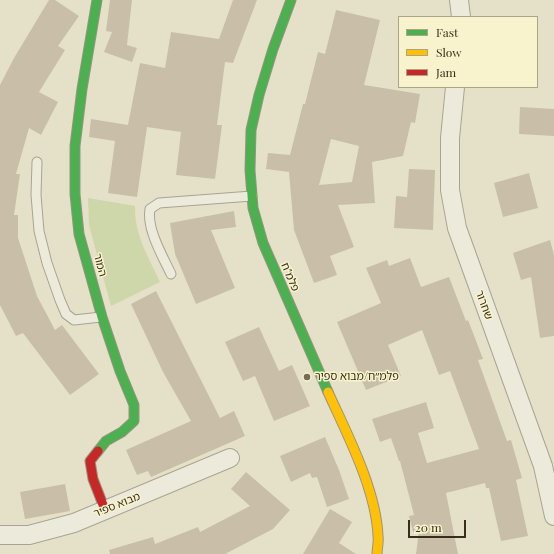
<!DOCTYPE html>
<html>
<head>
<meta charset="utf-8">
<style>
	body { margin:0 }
	#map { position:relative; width:554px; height:554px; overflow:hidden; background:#e5e1c8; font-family:"Playfair Display",serif }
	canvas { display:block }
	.legend { position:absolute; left:398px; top:16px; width:140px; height:72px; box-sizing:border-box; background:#f8f3cc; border:1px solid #aba485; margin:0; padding:5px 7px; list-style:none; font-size:12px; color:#372d1a }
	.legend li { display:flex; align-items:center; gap:8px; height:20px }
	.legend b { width:20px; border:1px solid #aba485 }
	.scale { position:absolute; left:408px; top:520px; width:58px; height:18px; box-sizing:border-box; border:2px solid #372d1a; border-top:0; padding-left:5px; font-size:12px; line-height:14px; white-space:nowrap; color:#372d1a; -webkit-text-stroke:3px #f8f3cc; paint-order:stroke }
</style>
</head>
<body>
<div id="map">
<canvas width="554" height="554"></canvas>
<ul class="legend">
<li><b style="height:5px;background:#4caf50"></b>Fast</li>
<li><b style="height:5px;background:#ffc107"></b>Slow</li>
<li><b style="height:5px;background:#c62828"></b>Jam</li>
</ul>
<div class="scale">20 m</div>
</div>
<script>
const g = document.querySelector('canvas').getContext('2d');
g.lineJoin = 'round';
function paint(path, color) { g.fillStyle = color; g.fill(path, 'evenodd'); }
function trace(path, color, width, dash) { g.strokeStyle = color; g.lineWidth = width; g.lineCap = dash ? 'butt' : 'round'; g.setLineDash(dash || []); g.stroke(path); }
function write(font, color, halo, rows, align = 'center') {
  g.font = font + ' "Playfair Display","Noto Sans Hebrew",serif'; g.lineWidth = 3; g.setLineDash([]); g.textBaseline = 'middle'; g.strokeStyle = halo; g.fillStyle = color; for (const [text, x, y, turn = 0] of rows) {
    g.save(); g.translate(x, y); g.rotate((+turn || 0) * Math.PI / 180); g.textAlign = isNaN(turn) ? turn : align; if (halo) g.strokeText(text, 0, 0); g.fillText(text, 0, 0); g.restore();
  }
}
const green = new Path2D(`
	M88,198L135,206C134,234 149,258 160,282L111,306L89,225Z`);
const building = new Path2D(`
	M49,0H55L79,16L58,46L65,50L39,92L58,102L41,135L29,128L16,174H20L14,215H18V238L37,296L55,330L62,325L99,374L70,395L23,333L16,336L0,305V85L14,58Z
	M110,0H132L127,45L137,48L132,62L104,52L112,32L106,31Z
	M233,0H257L233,63L225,62L217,125H222L215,179L176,175L181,132L147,127L137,197L108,193L115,141L89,137L91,119L128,125L140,63L165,68L171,32L219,39Z
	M336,10L380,20L364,85L420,94L415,123L411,122L403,156L372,162L375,203L338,205L354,247L330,256L337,275L314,283L294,230L289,172L266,169L268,153L290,155L303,104H305L318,52L325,54ZM331,139L359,146L352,182L319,185Z
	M520,107L554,109V136L519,134Z
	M409,169L435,170L433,230L394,228L396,196L407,197Z
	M529,173L538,208L503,217L494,183Z
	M234,211L236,227L211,230L235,288L196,304L175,254L170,223Z
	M550,240L554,255V336L540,338L531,277L521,280L513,253Z
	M410,258L421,287L449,277L466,321L468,320L483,359L478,360L507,441L511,440L522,478L516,480L528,536L501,541L489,488H486L485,483L446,493L458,554H416L419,531L413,532L409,516L414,515L400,461H399L391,438L380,442L372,419L426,402L434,428L418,433L427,463L479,449L450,371L439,375L422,330L388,345L401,376L366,390L337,322L381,303L366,268L387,260L389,266Z
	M156,291L220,418L234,411L245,436L151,477L148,471L137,475L126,450L191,421L163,372L131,304Z
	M259,327L279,371L292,365L310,406L274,421L255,376L243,381L225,342Z
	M325,437L339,470L349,499L327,507L317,477L312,478L310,473L291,482L280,456Z
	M246,472L290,510L273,529L225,554H110L109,550L153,537L155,544L198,527L200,532L250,506L231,489Z
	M65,484L70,511L25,519L20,492Z
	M330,509L352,522L339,543L356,554H303Z`);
const lane = new Path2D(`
	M37,162L36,195L39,231L47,263L60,300L66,314L74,320L101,317
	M171,274C163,257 146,228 150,209L159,203L252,196`);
const street = new Path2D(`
	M459,0L461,17
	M455,87L450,138V190L457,228L543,466L554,516
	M0,535H29L74,523L230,458`);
const fast = new Path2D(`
	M97,0L82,89L75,146V194L79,234L102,317L120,371L134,405V421L122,432L106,441L98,451
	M291,0L273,49L259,95L251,130L250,170L253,208L263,243L328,392`);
const slow = new Path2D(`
	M328,392C347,434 376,489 378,536C379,542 377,548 377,554`);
const jam = new Path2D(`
	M98,451L90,461L93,479L105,510`);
const markers = [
	[307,377,4,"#746c57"]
];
const streetNames = [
	["המור",100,265,75],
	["פלמ\"ח",290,277,67],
	["שחרור",484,305,70],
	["מבוא ספיר",117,505,-22]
];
const poiNames = [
	["פלמ״ח/מבוא ספיר",315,377]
];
paint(green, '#ced7a9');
paint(building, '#c9bfa8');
trace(lane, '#a9a492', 11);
trace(street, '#a9a492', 20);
trace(fast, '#999382', 11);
trace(slow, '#999382', 11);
trace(jam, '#999382', 11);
trace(lane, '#eceada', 9);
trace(street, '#eceada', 18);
trace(fast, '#4caf50', 9);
trace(slow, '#ffc107', 9);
trace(jam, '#c62828', 9);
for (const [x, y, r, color] of markers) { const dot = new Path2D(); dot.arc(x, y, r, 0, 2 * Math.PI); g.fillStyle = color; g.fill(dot); trace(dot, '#f8f3cc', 1.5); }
write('11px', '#372d1a', '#f8f3cc', streetNames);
write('11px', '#372d1a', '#f8f3cc', poiNames, 'left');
</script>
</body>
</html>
